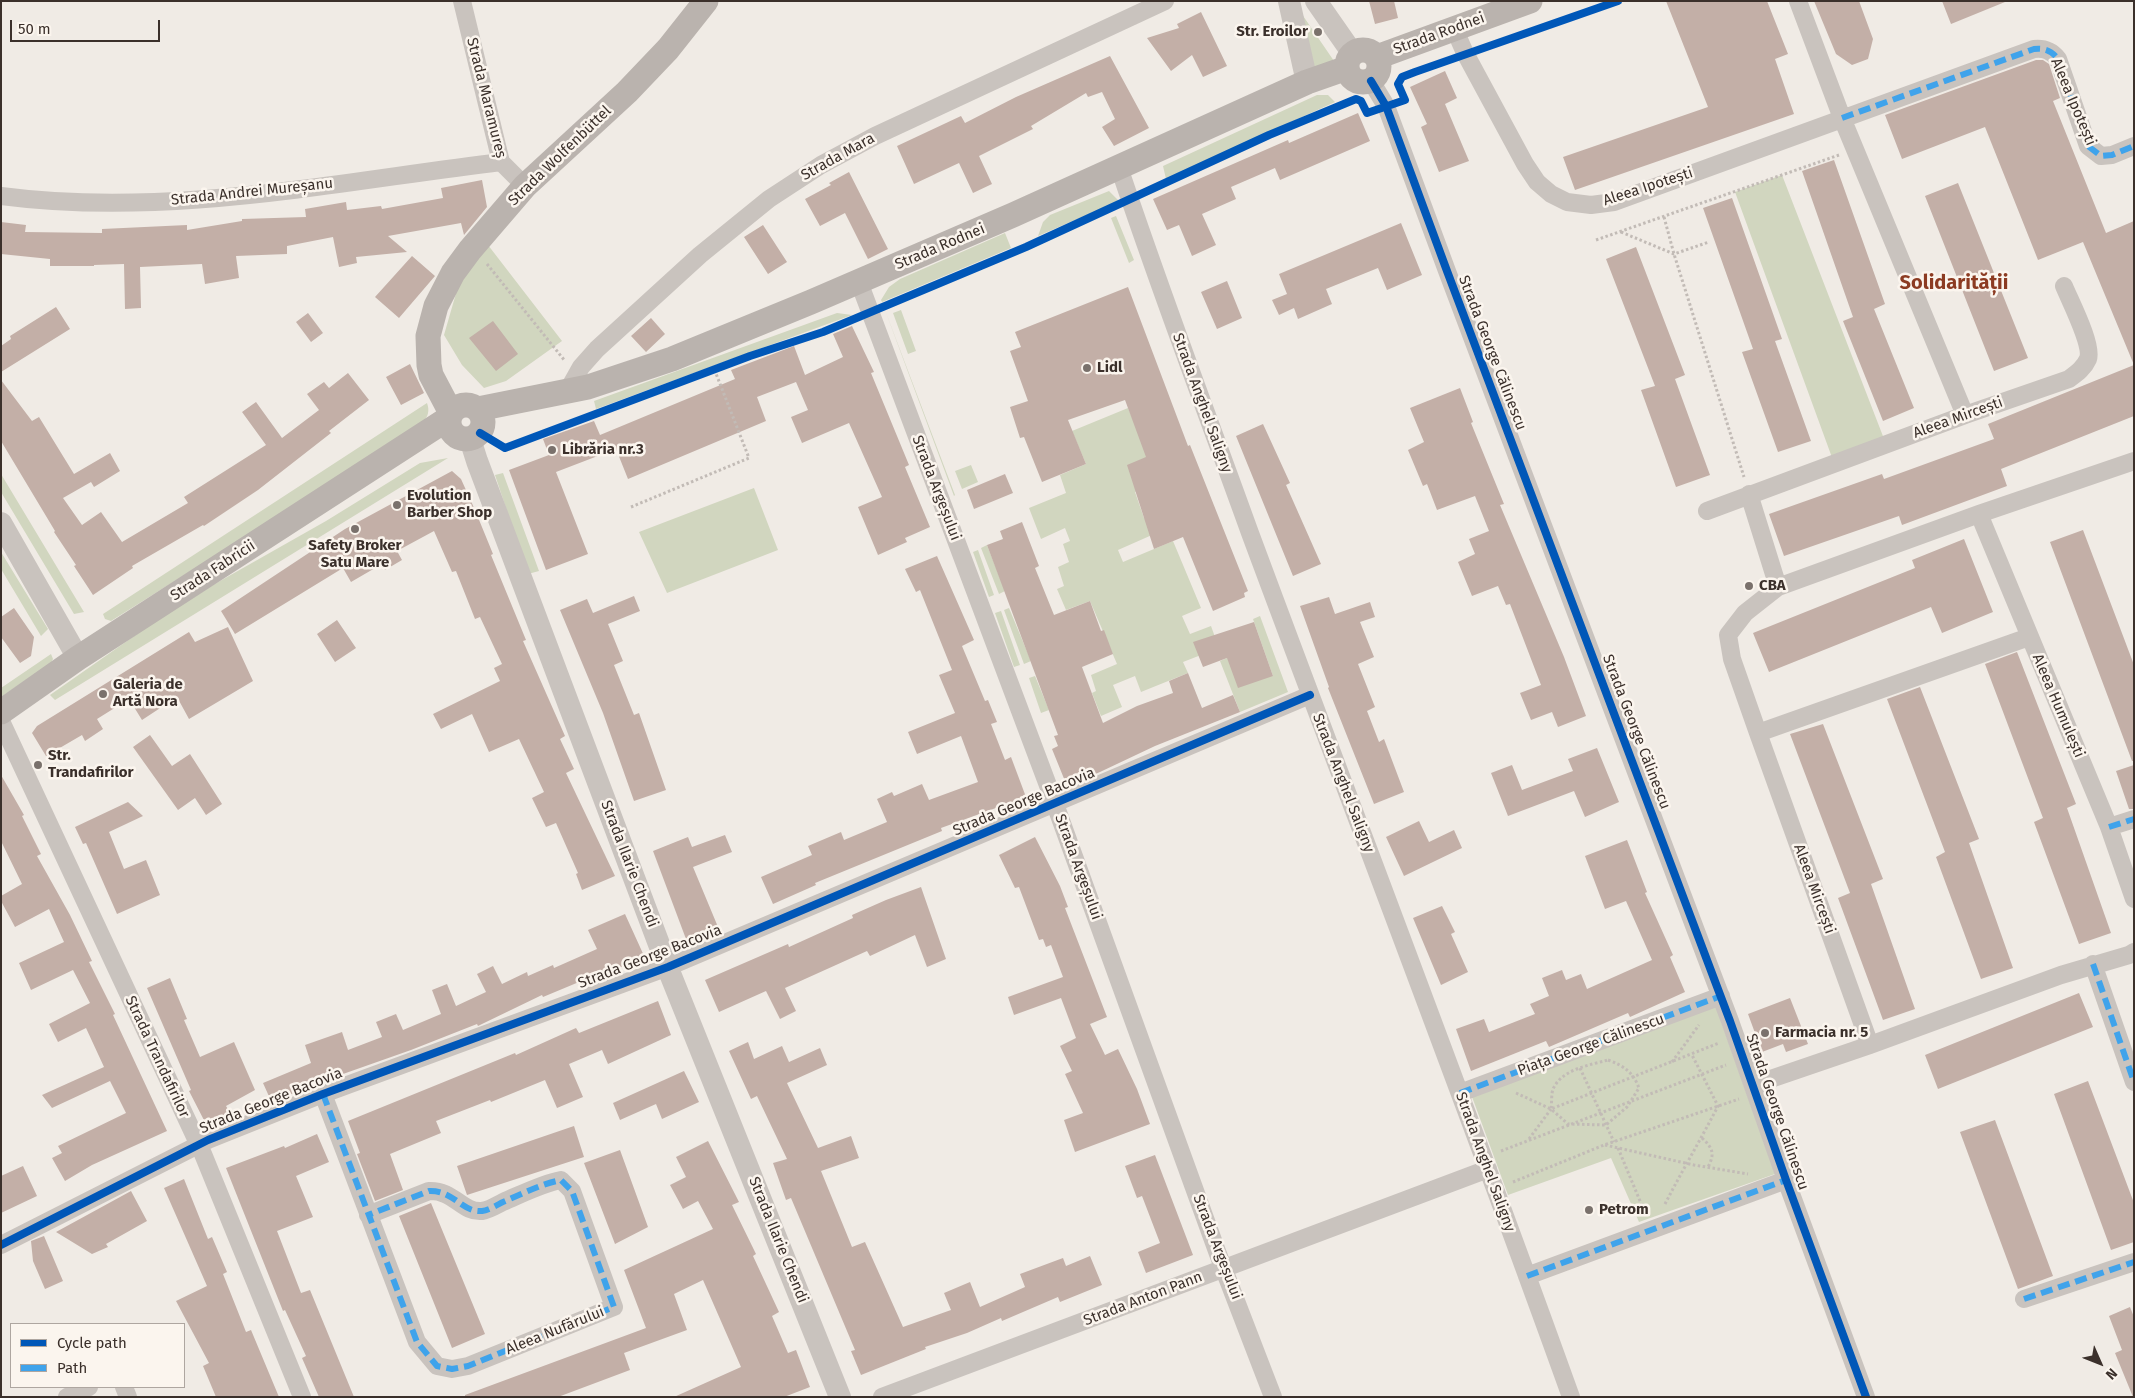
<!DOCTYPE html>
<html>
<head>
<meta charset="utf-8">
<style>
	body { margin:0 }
	#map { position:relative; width:2135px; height:1398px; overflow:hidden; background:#f0ebe5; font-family:"Fira Sans",sans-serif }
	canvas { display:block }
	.frame { position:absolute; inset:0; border:2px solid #3b302b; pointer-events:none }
	.legend { position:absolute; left:10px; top:1323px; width:175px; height:65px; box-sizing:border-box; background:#fbf5ee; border:1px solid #aea6a0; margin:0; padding:6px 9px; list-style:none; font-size:15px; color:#3b302b }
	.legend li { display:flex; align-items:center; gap:10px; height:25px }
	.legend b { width:25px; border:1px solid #aea6a0 }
	.north { position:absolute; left:2075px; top:1338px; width:50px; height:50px; -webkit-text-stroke:4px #fbf5ee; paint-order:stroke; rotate:134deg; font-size:14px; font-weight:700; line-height:20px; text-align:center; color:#3b302b }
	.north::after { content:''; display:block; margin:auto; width:18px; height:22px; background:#3b302b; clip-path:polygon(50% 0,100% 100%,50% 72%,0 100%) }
	.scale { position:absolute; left:10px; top:20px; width:150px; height:22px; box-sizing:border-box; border:2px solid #3b302b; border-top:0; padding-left:6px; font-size:15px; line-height:18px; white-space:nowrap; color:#3b302b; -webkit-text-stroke:4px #fbf5ee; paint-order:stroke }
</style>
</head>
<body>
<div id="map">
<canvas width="2135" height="1398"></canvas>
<div class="frame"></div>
<ul class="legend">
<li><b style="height:6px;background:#0057b8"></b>Cycle path</li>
<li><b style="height:6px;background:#3fa3eb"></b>Path</li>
</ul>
<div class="north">N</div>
<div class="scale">50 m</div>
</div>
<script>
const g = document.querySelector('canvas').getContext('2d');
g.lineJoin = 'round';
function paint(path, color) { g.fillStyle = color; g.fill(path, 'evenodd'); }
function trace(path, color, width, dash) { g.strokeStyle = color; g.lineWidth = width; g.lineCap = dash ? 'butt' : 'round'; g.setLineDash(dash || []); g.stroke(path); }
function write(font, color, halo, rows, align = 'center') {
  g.font = font + ' "Fira Sans",sans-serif'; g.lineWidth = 5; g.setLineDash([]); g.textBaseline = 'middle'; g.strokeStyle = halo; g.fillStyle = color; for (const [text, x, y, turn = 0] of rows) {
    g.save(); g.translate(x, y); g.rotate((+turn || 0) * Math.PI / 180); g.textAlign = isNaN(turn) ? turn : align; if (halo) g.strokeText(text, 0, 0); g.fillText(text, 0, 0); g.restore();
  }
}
const green = new Path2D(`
	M1297,7L1334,61L1312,72Z
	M1317,95H1328L1335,102L1166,179L1163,166Z
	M1782,175L1886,444L1834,463L1735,192Z
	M1109,191L1119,201L1038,236L1043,222L1050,215Z
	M1116,216L1134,260L1129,263L1111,218Z
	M1005,233L1011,248L882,302L881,300L889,287L900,279Z
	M488,245L562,341L506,381L484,388L462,365L444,335L459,283Z
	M885,310L955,495L954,496Z
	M901,310L916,351L908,354L893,313Z
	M837,313L852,315L596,409L594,401Z
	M427,403C433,419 418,426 407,435L111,621L105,619L103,614Z
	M1128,408L1160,482L1135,492L1144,518L1161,531L1118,550L1123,562L1173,541L1201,608L1182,616L1190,634L1211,626L1219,648L1183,662L1188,673L1141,692L1135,676L1113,685L1122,707L1101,716L1092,693L1096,691L1091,675L1117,664L1090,601L1066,610L1057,589L1064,586L1058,567L1069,562L1063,544L1070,541L1065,528L1041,539L1029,508L1066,493L1060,475L1086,464L1072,431Z
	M448,458L55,700L50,695L147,627L213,585L326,521L420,463Z
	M971,465L978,482L962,489L955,471Z
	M503,473L539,571L528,574L495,475Z
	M1,474L84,612L74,614L1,492Z
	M754,488L778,550L667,593L639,532Z
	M987,545L1005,591L999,594L981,548Z
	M978,550L994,595L989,597L973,552Z
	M1,552L48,629L41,636L1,569Z
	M1009,608L1031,661L1024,664L1004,610Z
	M1001,611L1020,665L1014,667L995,613Z
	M1260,616L1288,692L1240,712L1220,661L1227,658L1273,676L1253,619Z
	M51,654L53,659L51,663L1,697V688Z
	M1035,676L1049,710L1041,713L1029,678Z
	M1715,1004L1775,1174L1639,1222L1611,1158L1508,1195L1471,1094Z`);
const building = new Path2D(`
	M1369,1H1394L1398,18L1375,24Z
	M1666,1H1767L1788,54L1775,59L1794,114L1575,190L1563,157L1708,107Z
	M1814,1H1859L1873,39L1868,59L1852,65L1836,54Z
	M1942,1H2004L2005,2L1951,24Z
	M1201,12L1227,66L1203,77L1192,55L1171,71L1147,38L1179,28L1177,24Z
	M1110,56L1149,128L1114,146L1102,127L1115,119L1102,92L1088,97L1086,93L1031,126L1033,129L979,156L992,184L973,193L959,163L914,184L897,146L961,116L965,123L1016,97Z
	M2036,60H2043L2049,64L2060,98L2053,101L2106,233L2134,221V365L2083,242L2038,260L1985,127L1902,159L1885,115Z
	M1445,71L1457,98L1445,104L1469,161L1439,172L1421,127L1427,124L1410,87Z
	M1358,113L1370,141L1280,180L1275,168L1231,187L1236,199L1202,214L1216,245L1192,256L1179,225L1167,230L1153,199L1288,140L1289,143Z
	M1834,160L1885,304L1874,309L1914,408L1883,421L1843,321L1853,317L1802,171Z
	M849,172L888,249L868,259L845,213L820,226L805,199L831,185L829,183Z
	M482,180L487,207L464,235L461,223L388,236L407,252L356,257L357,263L339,267L333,237L287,246V254L236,256L239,278L205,284L202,264L140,267L141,308L125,309L124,264L94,265V266H50V259L1,254V222L26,225L25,232L102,233V229L187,225V230L242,221V219L306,217L305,209L346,202L347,210L381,206L382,209L443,198L441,188Z
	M1958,183L2028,358L1994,371L1925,196Z
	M1732,198L1782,339L1775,341L1811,441L1778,452L1742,352L1753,349L1703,208Z
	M1401,223L1422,275L1387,290L1378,268L1326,289L1332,304L1298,319L1294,308L1279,315L1272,300L1287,294L1279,274Z
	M763,225L787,262L768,274L744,237Z
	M1636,247L1685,375L1675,379L1710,475L1676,487L1641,390L1655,386L1606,259Z
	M412,256L435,276L399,318L375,297Z
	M1227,281L1242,318L1217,329L1201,292Z
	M1128,287L1188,446L1190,445L1248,591L1244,593L1245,597L1213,611L1183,537L1154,549L1127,465L1146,457L1125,400L1068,420L1086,464L1042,482L1024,437L1020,438L1010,407L1028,401L1010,351L1021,347L1015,332Z
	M56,307L70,329L1,372V346L11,339L10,336Z
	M308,313L323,333L311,342L296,322Z
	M651,318L665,334L646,352L631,336Z
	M493,321L518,354L496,371L469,338Z
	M852,326L874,372L871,373L909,465L905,467L930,527L905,538L907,542L878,555L858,507L882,497L849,423L802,443L791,417L808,410L796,382L757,397L766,421L628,479L616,449L556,472L588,554L546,570L509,470L549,455L543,439L594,421L600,435L735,379L731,370L794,346L805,375L843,357L833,334Z
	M410,364L424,393L401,405L386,377Z
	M2134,365V416L2001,469L2007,486L1902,525L1899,516L1784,556L1769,514L1882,474L1884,479L1994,439L1988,424Z
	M348,373L369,400L329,431L331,433L258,490L204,526L203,525L132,566L133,568L93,595L74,566L76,565L54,532L55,531L1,441V380L32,421L39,417L74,474L110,453L120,471L94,487L91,482L63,498L82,525L101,512L122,542L188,503L184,497L266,445L242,412L256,402L282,438L319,410L307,394L324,382L329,388Z
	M1460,388L1473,422L1471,423L1504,504L1500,505L1564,657L1586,716L1558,727L1552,712L1531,720L1520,693L1541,685L1510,604L1506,605L1498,586L1472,596L1458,562L1475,554L1469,539L1489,531L1475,496L1437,510L1427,484L1423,486L1408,450L1424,442L1410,408Z
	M1263,424L1290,483L1286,485L1321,564L1293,576L1236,436Z
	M452,471L461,479L475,510L493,554L491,555L526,640L523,641L565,736L560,739L574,769L566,773L615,876L582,890L576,874L578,873L556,823L546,827L532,798L544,792L519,739L489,752L472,714L441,729L433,714L500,681L494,668L502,664L480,617L475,619L456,571L452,572L434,531L397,551L402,560L385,570L382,564L351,582L343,568L235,634L221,611L345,529Z
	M1005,474L1013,493L974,509L967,490Z
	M1022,522L1039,566L1035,568L1054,615L1090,601L1101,631L1104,630L1113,654L1082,667L1103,723L1137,706L1173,693L1169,681L1188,673L1202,708L1233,695L1240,712L1155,746L1100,772L1067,786L1052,749L1058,746L1054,736L1058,735L987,545L1003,539L1000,531Z
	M2083,530L2134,665V761H2132L2050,542Z
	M1964,539L1993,612L1942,633L1931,607L1769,672L1753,633L1915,568L1912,560Z
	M937,556L974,640L962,646L985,701L988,700L997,722L991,724L1005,760L1011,757L1026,797L941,828L942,831L815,883L816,885L773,904L761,877L812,855L808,846L841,832L844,840L887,822L877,799L892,792L894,796L922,784L929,800L978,782L961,736L917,754L908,732L955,713L939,675L952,670L920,590L916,592L905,569Z
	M634,596L640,611L608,624L623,661L614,665L634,715L639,713L666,790L634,801L603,713L560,610L587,599L593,613Z
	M1329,597L1335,614L1370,602L1375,617L1360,622L1374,657L1358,664L1375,707L1367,711L1379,742L1384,739L1404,792L1374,804L1328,688L1329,687L1300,606Z
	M14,608L34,637L31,656L20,663L1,637V617Z
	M337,620L356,648L335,662L317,634Z
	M1254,622L1273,676L1238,688L1227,658L1203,667L1193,642Z
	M228,627L253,681L189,719L177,697L142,720L129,699L97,719L103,729L85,741L82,735L46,756L32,733L37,726L189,632L195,642Z
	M2017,652L2076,804L2067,808L2111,933L2079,944L2034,822L2043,818L1985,664Z
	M1920,687L1979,839L1969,843L2013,968L1981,979L1936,857L1945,852L1887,699Z
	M1823,724L1883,879L1871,884L1915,1009L1883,1020L1838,898L1850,893L1790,734Z
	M150,735L172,766L190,754L222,804L206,815L195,798L178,810L133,747Z
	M1597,748L1619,802L1585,817L1574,791L1508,816L1491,773L1512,765L1522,790L1573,771L1568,759Z
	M2134,765V809H2129L2116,771Z
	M1,775L24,815L22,816L41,854L37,856L70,915L92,961L89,962L115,1014L113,1015L167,1131L92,1165L65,1181L52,1158L62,1153L58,1146L126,1113L110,1081L52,1108L42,1095L104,1067L86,1028L58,1042L49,1024L90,1003L73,970L31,990L19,963L64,942L49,909L15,927L1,901V896L22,884L1,841Z
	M128,802L143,816L109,832L124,869L146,860L160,895L117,914L86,843L83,844L75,827Z
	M1419,821L1429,842L1454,830L1462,848L1404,876L1386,837Z
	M725,835L732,852L693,867L718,927L686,939L653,851L688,837L692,847Z
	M1035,837L1060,886L1068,907L1065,908L1107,1017L1090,1024L1105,1055L1118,1049L1137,1089L1150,1124L1075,1152L1064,1120L1083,1113L1065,1074L1072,1071L1060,1046L1076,1038L1061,998L1014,1015L1008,997L1063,977L1051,945L1046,947L1043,939L1039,940L1019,887L1015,888L999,855Z
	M1627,840L1647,892L1645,893L1673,955L1670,957L1685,992L1630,1017L1628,1013L1549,1047L1546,1041L1471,1071L1456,1029L1484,1019L1489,1032L1535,1014L1530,1004L1549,996L1542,978L1562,970L1566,980L1581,974L1587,989L1652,960L1626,901L1605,909L1585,856Z
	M921,887L946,959L927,967L915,935L870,956L867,951L785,988L796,1011L780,1019L766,991L719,1012L705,980L788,944L789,947L853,918L852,915L886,900Z
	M1442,906L1455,932L1451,934L1468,972L1441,985L1413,918Z
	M625,914L645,958L616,969L615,967L543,997L542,995L482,1024L478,1026L477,1024L411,1050L309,1086L272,1103L263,1083L311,1063L305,1045L342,1032L348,1050L382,1037L376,1022L396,1014L403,1030L441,1014L432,990L447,984L456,1006L486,992L477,974L493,966L502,984L527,972L528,976L553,965L554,968L597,949L588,930Z
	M170,978L187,1019L184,1020L200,1057L234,1042L255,1090L226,1106L232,1116L208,1128L189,1091L191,1090L147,988Z
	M2079,993L2093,1027L1938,1089L1925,1055Z
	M1790,998L1808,1044L1786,1052L1783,1044L1762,1052L1748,1014Z
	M658,1001L671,1035L608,1064L602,1050L569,1064L583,1097L557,1108L545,1080L491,1102L490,1100L436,1121L441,1133L390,1154L403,1190L375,1201L357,1154L360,1153L348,1121L515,1053L516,1055L576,1028L579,1033Z
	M748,1042L754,1059L782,1046L789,1062L820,1048L827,1065L787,1083L818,1148L851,1136L859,1158L821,1171L852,1247L865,1242L903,1327L951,1310L944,1293L970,1282L980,1307L1025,1287L1020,1274L1063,1258L1066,1266L1090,1256L1102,1285L1060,1302L1058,1297L1002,1321L1001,1318L967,1333L925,1347L926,1349L861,1375L851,1351L855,1350L791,1198L786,1200L773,1163L787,1159L757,1096L751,1099L729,1051Z
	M684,1071L699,1102L662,1119L656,1104L620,1120L613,1103Z
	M2088,1081L2134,1203V1242L2111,1250L2054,1094Z
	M1995,1120L2053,1276L2018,1289L1960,1132Z
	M574,1126L584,1157L467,1195L457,1166Z
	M317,1134L329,1162L296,1176L313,1217L277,1231L301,1293L310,1290L354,1397H319L302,1358L306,1356L285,1310L283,1311L226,1168L284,1146L285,1148Z
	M708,1141L739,1202L732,1205L756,1254L753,1256L779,1312L772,1316L788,1353L796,1350L810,1387L784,1397H674L741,1367L703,1280L674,1294L687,1330L624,1353L630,1370L558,1397H465V1395L646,1328L624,1270L713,1229L698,1201L683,1209L670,1185L686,1177L676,1157Z
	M620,1150L648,1227L615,1244L584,1163Z
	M1155,1155L1193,1255L1146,1273L1138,1252L1160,1243L1142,1196L1137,1198L1125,1166Z
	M23,1166L37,1196L1,1213V1176Z
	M184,1179L208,1239L212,1237L227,1272L223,1274L246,1332L251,1330L279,1397H216L203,1366L209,1363L176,1301L207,1286L164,1188Z
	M131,1191L147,1221L106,1244L108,1247L92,1254L56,1232Z
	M431,1203L485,1334L452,1348L399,1216Z
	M44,1236L63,1281L45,1289L33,1261L31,1241Z
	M2130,1307L2134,1317L2133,1397L2115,1353L2122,1350L2109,1316Z`);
const path = new Path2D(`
	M1664,217L1674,254L1744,477
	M1621,232L1674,254L1709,242
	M1596,240L1839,155
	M487,264L565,361
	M631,507L749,458L715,371
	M1608,1060C1624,1066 1633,1072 1639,1088L1627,1107L1606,1125L1568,1124L1551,1109C1552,1104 1551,1095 1553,1089C1562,1069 1590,1065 1608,1060Z
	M1672,1062L1699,1025
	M1580,1068L1614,1142
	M1516,1093L1551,1109L1719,1043
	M1702,1138C1713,1148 1715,1154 1708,1167
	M1529,1139L1551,1109
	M1605,1145L1694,1165L1748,1174
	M1618,1148L1645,1213
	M1501,1151L1726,1065
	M1513,1182L1604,1145L1739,1099
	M1665,1204C1682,1171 1701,1139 1718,1106L1692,1055`);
const minor = new Path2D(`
	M462,1L501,162L525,186
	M1798,1L1842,118L1965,415
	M1454,28L1465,53L1525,164L1537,182L1551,194L1567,202L1591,205L1614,202L2034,49C2044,48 2051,50 2058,59L2088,146L2101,156L2112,155L2134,146
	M1371,81L1386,106L1447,271L1730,1021L1786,1180L1866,1397
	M1119,167C1160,290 1206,411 1250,533C1357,821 1467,1107 1571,1397
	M1,196C168,218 336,182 501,162
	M859,282L1055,804L1218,1254L1273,1397
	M567,392L581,367L597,349L700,255L769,199L821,165L875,136L1165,1
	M1749,494L1778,587
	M1707,511L1965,415L2069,379C2077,373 2084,368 2088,359C2093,345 2070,301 2064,286
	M1979,514L2109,827L2134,899
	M1,721L203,1154L302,1397
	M1758,733L2029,637
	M2109,827L2134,819
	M2093,964L2134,1082
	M1870,1045L1758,733L1732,659L1728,635L1745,613L1778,587L1979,514L2134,461
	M1753,1085L1870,1045L2061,975L2129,955L2134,952
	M1460,1093L1721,996
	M323,1094L417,1342L437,1366L452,1369L468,1366L614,1307L572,1191L561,1180C541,1184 522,1194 503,1202C497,1205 489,1210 482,1211C462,1213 454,1190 429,1191L368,1215
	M1,1245L208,1140L323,1094L668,967L1310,695
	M1527,1276L1786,1180
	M2024,1299L2134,1262
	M124,1387L128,1397
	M67,1397L89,1387
	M882,1397L1488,1169`);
const tertiary = new Path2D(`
	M1289,1L1307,82
	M1316,1L1353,54
	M470,439L477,461L671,976L840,1397
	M1,523L78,658`);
const secondary = new Path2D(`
	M1347 66a16 16 0 1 1 32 0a16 16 0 1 1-32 0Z
	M1377,57L1530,1
	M449 422a17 17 0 1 1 34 0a17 17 0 1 1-34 0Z
	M478,409L588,387L672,359L811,302L1013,215L1307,82L1347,68
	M451,413L431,375L429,365L428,336L436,306L453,273L470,250L525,186L627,92L668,49L706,1
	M1,712L78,658L449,418`);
const quiet = new Path2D(`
	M1842,118L2034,49C2044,48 2051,50 2058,59L2088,146L2101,156L2112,155L2134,146
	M2109,827L2134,819
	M2093,964L2134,1082
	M1460,1093L1721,996
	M323,1094L417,1342L437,1366L452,1369L468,1366L614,1307L572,1191L561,1180C541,1184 522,1194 503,1202C497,1205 489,1210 482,1211C462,1213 454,1190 429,1191L368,1215
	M1527,1276L1786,1180
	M2024,1299L2134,1262`);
const cycleway = new Path2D(`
	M1371,81L1386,106L1447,271L1730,1021L1786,1180L1866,1397
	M480,433L505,448L750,356L823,332L1026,247L1269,135L1356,99L1361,101L1367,113L1405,100L1398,84L1402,77L1415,72L1618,1
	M1,1245L208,1140L323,1094L668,967L1310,695`);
const markers = [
	[1318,32,5,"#7a716c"],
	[1087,368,5,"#7a716c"],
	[552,450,5,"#7a716c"],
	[397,505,5,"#7a716c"],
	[355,529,5,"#7a716c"],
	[1749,586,5,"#7a716c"],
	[103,694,5,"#7a716c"],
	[38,765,5,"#7a716c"],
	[1765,1033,5,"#7a716c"],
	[1589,1210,5,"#7a716c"]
];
const poiNames = [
	["Str. Eroilor",1308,32,"right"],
	["Lidl",1097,368],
	["Librăria nr.3",562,450],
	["Evolution",407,496],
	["Barber Shop",407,513],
	["Safety Broker",355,546,"center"],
	["Satu Mare",355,563,"center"],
	["CBA",1759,586],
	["Galeria de",113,685],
	["Artă Nora",113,702],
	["Str.",48,756],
	["Trandafirilor",48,773],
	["Farmacia nr. 5",1775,1033],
	["Petrom",1599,1210]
];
const streetNames = [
	["Strada Rodnei",1439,34,-20],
	["Strada Maramureș",486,98,76],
	["Aleea Ipotești",2073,102,67],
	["Strada Wolfenbüttel",560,156,-44],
	["Strada Mara",838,157,-29],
	["Aleea Ipotești",1648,187,-18],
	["Strada Andrei Mureșanu",252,192,-6],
	["Strada Rodnei",940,247,-23],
	["Strada George Călinescu",1492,353,69],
	["Strada Anghel Saligny",1202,403,70],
	["Aleea Mircești",1958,418,-20],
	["Strada Argeșului",936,488,69],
	["Strada Fabricii",213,571,-33],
	["Aleea Humulești",2058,706,67],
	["Strada George Călinescu",1636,732,69],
	["Strada Anghel Saligny",1343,783,69],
	["Strada George Bacovia",1024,802,-23],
	["Strada Ilarie Chendi",629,864,69],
	["Strada Argeșului",1078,867,70],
	["Aleea Mircești",1814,889,70],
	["Strada George Bacovia",650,957,-21],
	["Piața George Călinescu",1591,1045,-20],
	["Strada Trandafirilor",157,1057,65],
	["Strada George Bacovia",271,1101,-22],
	["Strada George Călinescu",1777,1112,71],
	["Strada Anghel Saligny",1485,1162,70],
	["Strada Ilarie Chendi",778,1240,68],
	["Strada Argeșului",1217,1247,69],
	["Strada Anton Pann",1143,1299,-21],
	["Aleea Nufărului",555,1331,-22]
];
const districtNames = [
	["Solidarității",1954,283]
];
paint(green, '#d1d6bf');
paint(building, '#c3afa7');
trace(path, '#c2bbb6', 3, [2.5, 2.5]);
trace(minor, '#c9c3be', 18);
trace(tertiary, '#c9c3be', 22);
trace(secondary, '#bab3ae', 25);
trace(quiet, '#3fa3eb', 6, [12, 6]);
trace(cycleway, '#0057b8', 8);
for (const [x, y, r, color] of markers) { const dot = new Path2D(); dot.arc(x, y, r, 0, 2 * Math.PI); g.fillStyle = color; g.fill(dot); trace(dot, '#fbf5ee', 2); }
write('bold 15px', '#3b302b', '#fbf5ee', poiNames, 'left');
write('15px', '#3b302b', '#fbf5ee', streetNames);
write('bold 20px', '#8c3b22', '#fbf5ee', districtNames);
</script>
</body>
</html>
